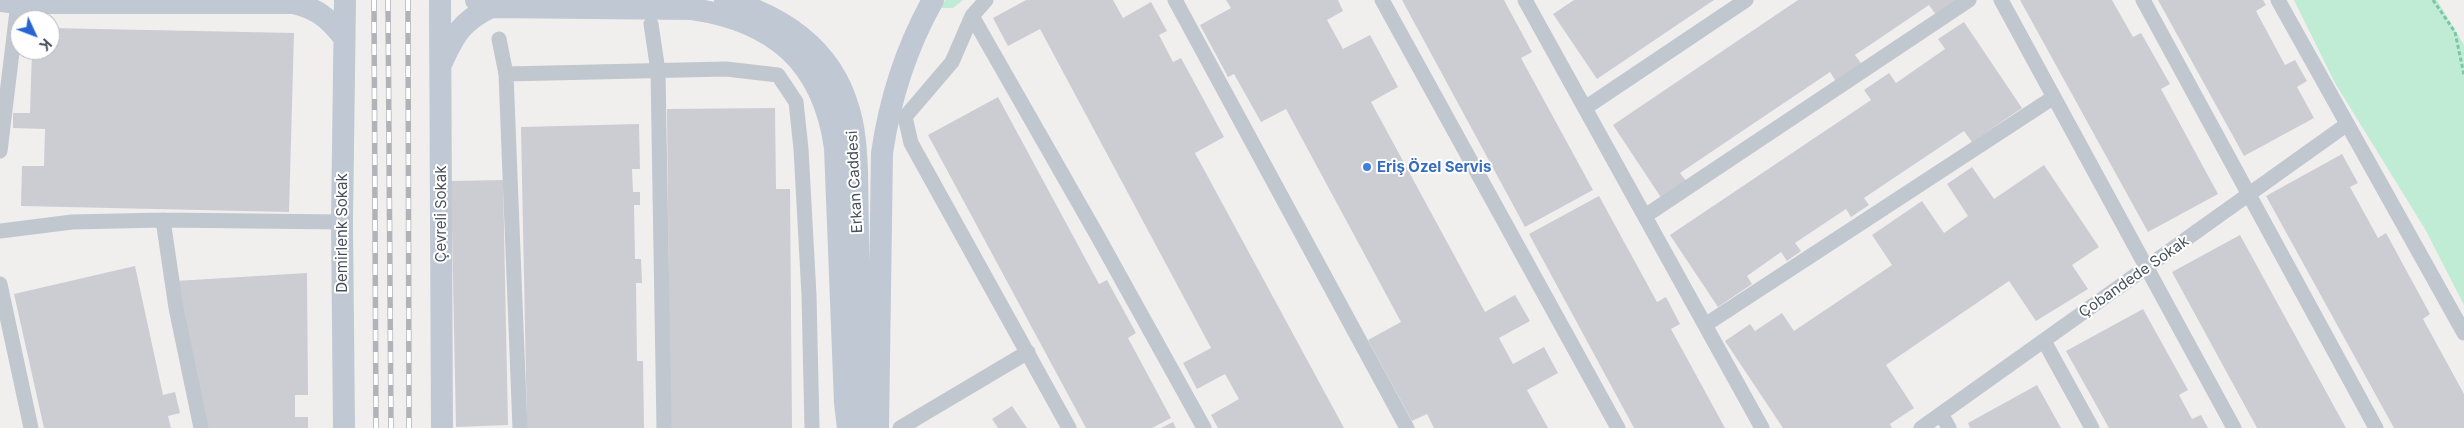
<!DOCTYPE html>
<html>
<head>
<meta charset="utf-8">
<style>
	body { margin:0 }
	#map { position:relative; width:2464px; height:428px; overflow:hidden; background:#f1eeee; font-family:Inter,sans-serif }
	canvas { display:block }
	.north { position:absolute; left:10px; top:10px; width:50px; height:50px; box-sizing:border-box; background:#fff; border:1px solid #b6b9bd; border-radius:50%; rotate:133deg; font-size:14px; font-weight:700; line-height:20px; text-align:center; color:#48505a }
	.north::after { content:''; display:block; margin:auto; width:18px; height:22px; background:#2764d2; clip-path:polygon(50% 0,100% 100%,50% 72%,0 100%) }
</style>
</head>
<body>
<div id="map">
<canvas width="2464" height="428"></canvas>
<div class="north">K</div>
</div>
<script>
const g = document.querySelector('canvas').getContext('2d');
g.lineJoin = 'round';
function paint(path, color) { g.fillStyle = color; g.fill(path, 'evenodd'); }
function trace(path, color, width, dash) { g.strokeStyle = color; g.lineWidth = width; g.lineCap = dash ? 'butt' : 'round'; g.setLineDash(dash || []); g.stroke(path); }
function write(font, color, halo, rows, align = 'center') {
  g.font = font + ' Inter,sans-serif'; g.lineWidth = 4; g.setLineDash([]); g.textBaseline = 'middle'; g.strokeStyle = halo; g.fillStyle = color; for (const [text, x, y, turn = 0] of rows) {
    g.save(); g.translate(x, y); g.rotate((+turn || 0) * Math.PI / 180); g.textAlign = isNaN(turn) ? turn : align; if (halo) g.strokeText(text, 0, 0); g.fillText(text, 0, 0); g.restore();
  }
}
const green = new Path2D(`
	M945,0H963L953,8H941Z
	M2294,0H2437L2464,45V305L2425,229L2335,83Z`);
const building = new Path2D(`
	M1026,0H1113L1123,18L1151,2L1167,31L1159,35L1173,62L1181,58L1224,137L1195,153L1344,428H1218L1211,415L1239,399L1225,374L1197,389L1183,363L1211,348L1040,29L1008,46L993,18Z
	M1226,0H1338L1343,11L1327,20L1343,49L1370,35L1398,87L1371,102L1485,312L1515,295L1530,321L1499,338L1513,364L1544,347L1558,373L1527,390L1548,428H1434L1427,414L1412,421L1368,340L1401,322L1286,109L1261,122L1234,74L1228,77L1200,25L1231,8Z
	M1402,0H1504L1532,52L1521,58L1593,190L1525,227Z
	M1574,0H1714L1597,79L1553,14Z
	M1798,0H1959L1936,15L1929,5L1855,55L1863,66L1837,83L1830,72L1680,173L1687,182L1662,199L1613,125Z
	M2020,0H2112L2133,37L2141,33L2170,84L2161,89L2218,194L2148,232Z
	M2158,0H2263L2266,5L2256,11L2285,65L2295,60L2307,81L2297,87L2314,118L2244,156Z
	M1964,22L2022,108L1972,142L1964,131L1864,198L1869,205L1851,217L1846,209L1795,243L1801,251L1787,261L1781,252L1747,276L1752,284L1718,307L1670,235L1871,100L1864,90L1889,73L1896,83L1945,49L1938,39Z
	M50,28L294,33L289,212L21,206L22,166H44L45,129L13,128V113H30L32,50H50Z
	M998,97L1099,284L1107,280L1136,333L1128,338L1171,418L1152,428H1086L928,135Z
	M775,108L776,189H790L792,428H670L667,109Z
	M639,124L640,169H632L633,192H640V205H634L635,259H641L642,283H636L637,361H643L644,428H527L521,127Z
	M2342,154L2358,183L2350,187L2378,238L2386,233L2430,314L2423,319L2464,394V428H2394L2266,196Z
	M2044,165L2099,247L2072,265L2088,289L2036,321L2009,281L1886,365L1914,408L1890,424L1892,428H1783L1725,341L1750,324L1755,331L1782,313L1794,331L1892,265L1872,235L1922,201L1944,233L1968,216L1947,184L1972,167L1994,199Z
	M503,180L508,425L456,427L451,181Z
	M1599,196L1657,302L1666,297L1680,324L1671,329L1725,428H1634L1529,234Z
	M2240,235L2346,428H2257L2172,272Z
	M135,266L163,395L175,392L180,413L168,416L171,428H44L14,294Z
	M307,273L308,395H295V417H308V428H208L175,281Z
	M2143,309L2188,390L2179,395L2192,419L2201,415L2208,428H2109L2066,351Z
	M2037,385L2061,428H1970L1968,423Z
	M1012,406L1027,428H998L992,419Z
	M1173,422L1176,428H1161Z`);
const path = new Path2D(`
	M2433,0L2455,32L2464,75`);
const street = new Path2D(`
	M986,0L972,16L952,62L905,117L911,143L1069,428
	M1175,0L1407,428
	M1382,0L1618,428
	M1525,0L1762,428
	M2001,0L2234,428
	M2143,0L2376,428
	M2278,0L2464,333
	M972,16L1097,235L1204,428
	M651,24L658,71L664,428
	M499,39L506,74L520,428
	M506,74L726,69L778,75L796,102L801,149L809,295L812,428
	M1585,108L1746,0
	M0,151L18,3
	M1645,216L1969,0
	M163,220L176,308L201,428
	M0,231L72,222L163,220L342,222
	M0,284L31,428
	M1705,325L2054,97
	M2044,341L2092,428
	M1941,414L1949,428
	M900,428L1028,352
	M1921,428L2346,125`);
const secondary = new Path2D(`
	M440,0L442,428
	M476,0L491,7L692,9C775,21 823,63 835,148L845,403L848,428
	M725,0C782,15 831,49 848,107C855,128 856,150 857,171L861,428
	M0,1L18,3H293C316,8 329,18 344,38
	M442,62C455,34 462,21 491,7
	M344,428L342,222L345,0
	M878,428L882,153C890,98 906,48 933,0`);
const rail = new Path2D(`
	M374,0L376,428
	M388,0L391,428
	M408,0L409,428`);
const markers = [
	[1367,167,5,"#3f7fe0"]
];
const shopNames = [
	["Eriş Özel Servis",1377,167]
];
const streetNames = [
	["Erkan Caddesi",855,182,-93],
	["Çevreli Sokak",441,214,-90],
	["Demirlenk Sokak",342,233,-90],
	["Çobandede Sokak",2134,277,-35]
];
paint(green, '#c0ebd4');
paint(building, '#cccdd3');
trace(path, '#7ac7a7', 3, [4, 2.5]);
trace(street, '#c0c7cf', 15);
trace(secondary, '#c0c8d4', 22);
trace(rail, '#b1b3b8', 5.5);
trace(rail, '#fff', 4, [11]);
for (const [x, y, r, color] of markers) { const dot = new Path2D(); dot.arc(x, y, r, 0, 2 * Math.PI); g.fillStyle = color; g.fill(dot); trace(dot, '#fff', 2); }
write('bold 15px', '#366cbe', '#fff', shopNames, 'left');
write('15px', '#48505a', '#fff', streetNames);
</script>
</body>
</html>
